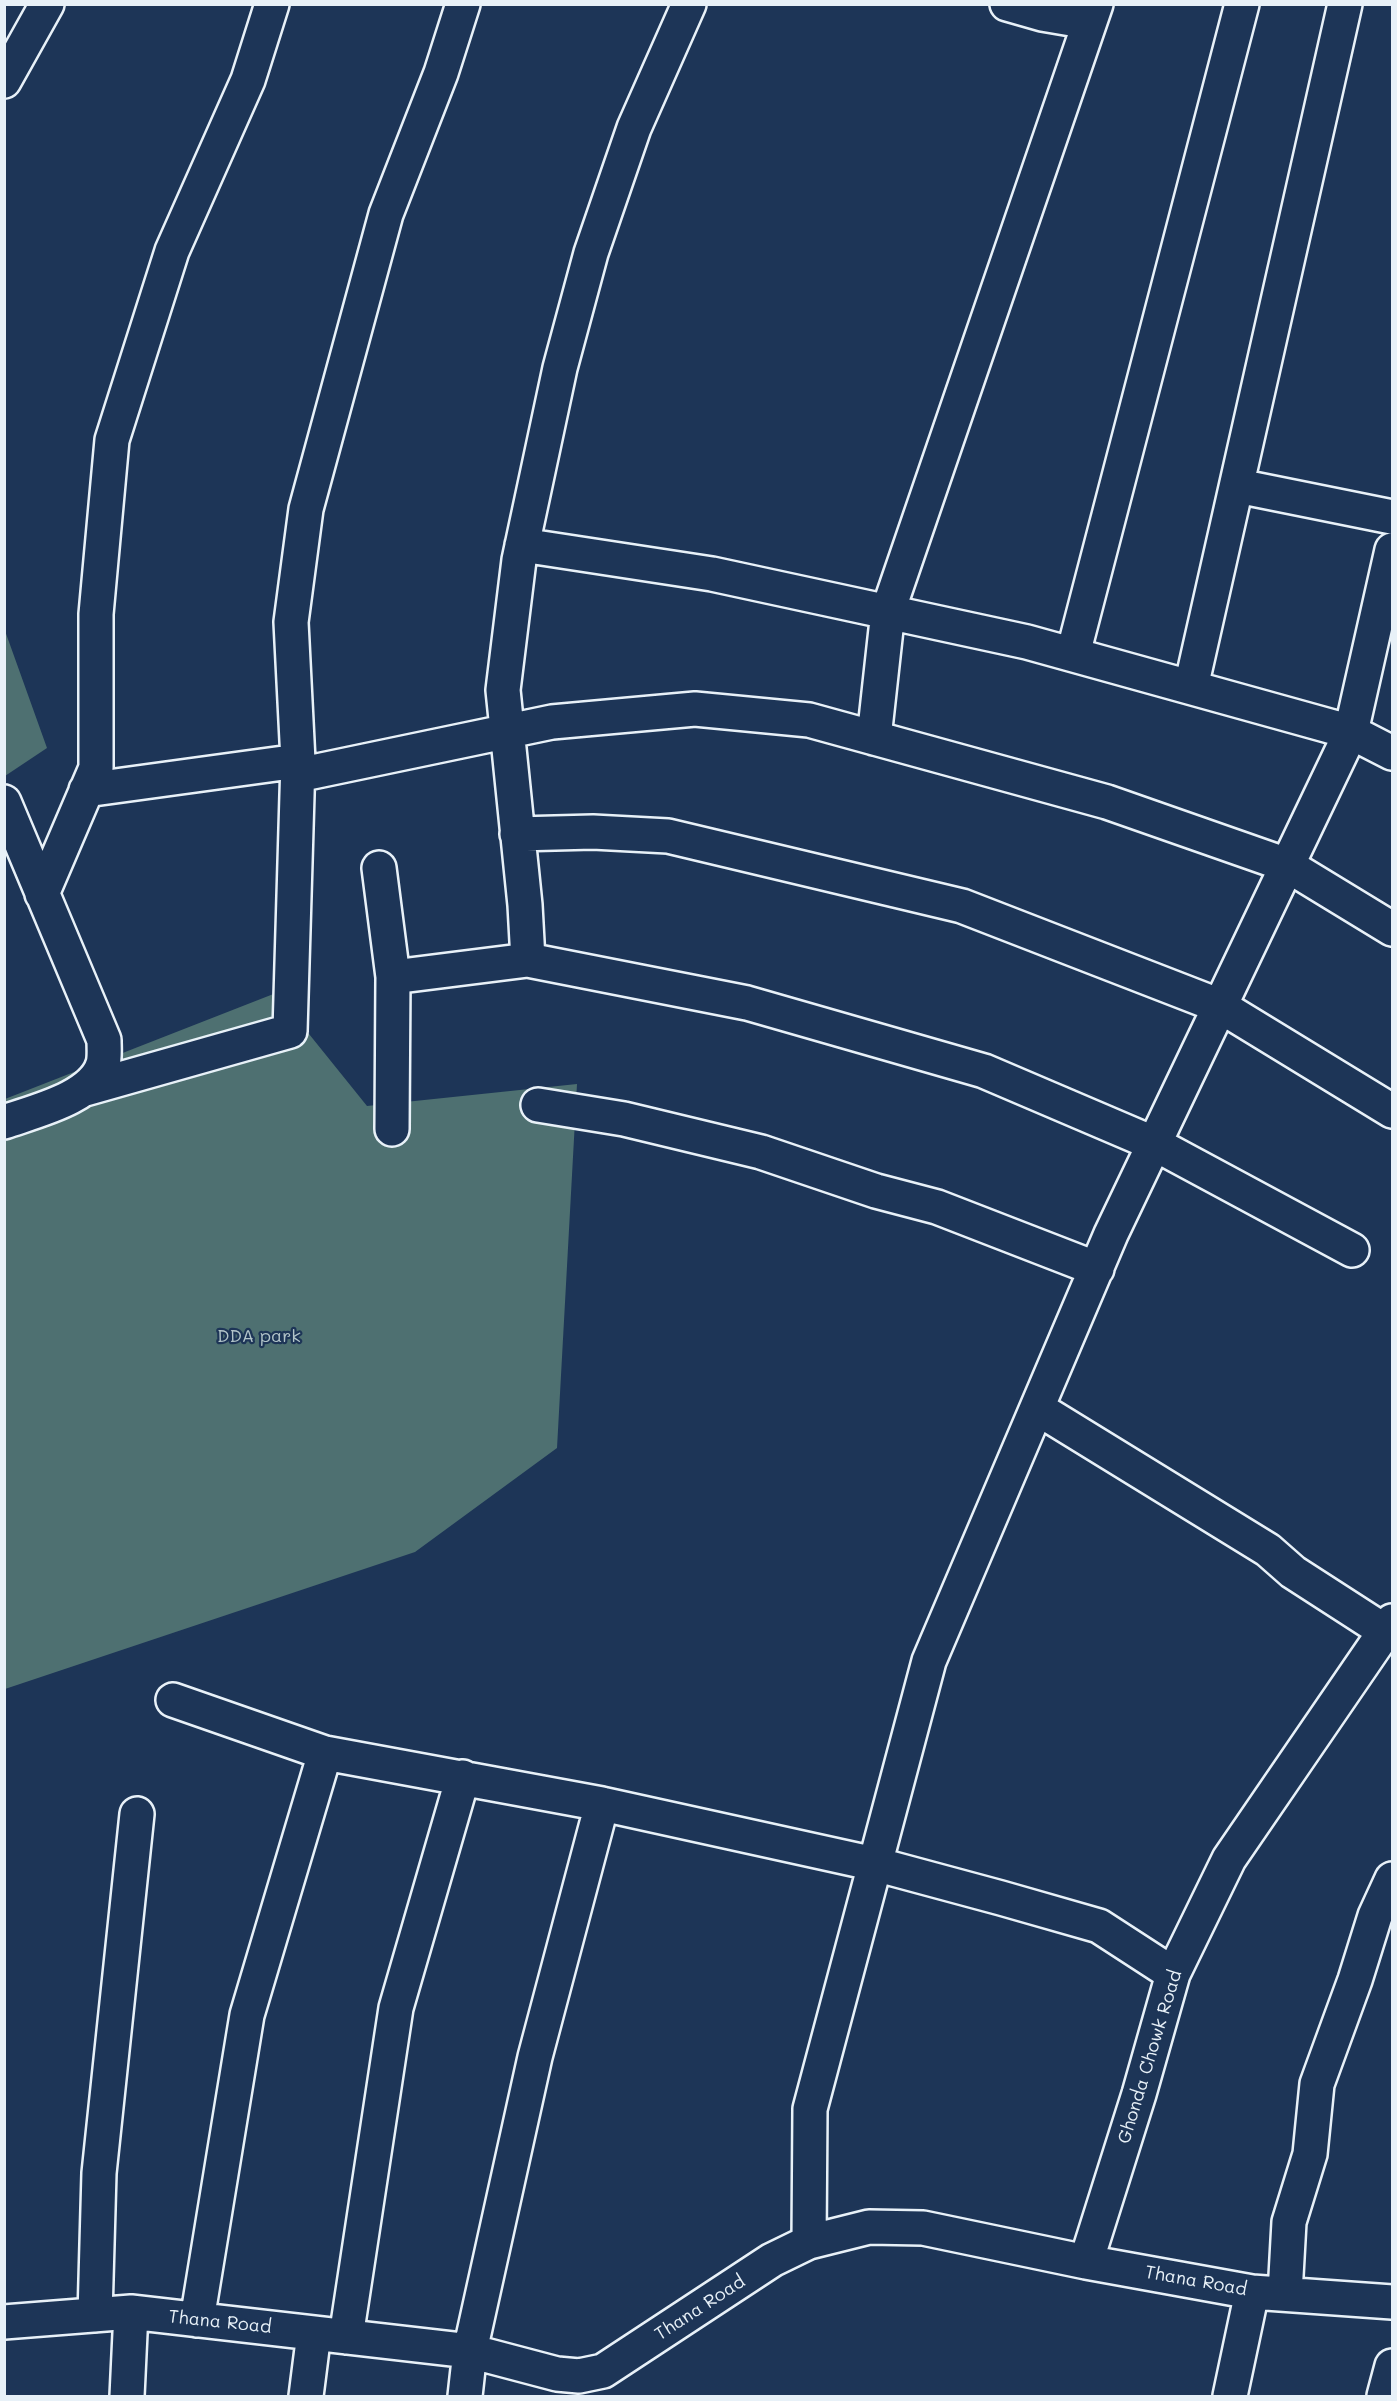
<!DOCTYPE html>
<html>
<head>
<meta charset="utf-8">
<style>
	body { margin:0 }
	#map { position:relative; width:1397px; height:2401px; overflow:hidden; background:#1d3557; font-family:Mali,sans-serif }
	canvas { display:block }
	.frame { position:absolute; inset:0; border:6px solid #e8f1f8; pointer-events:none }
</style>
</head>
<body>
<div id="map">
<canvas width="1397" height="2401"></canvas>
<div class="frame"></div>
</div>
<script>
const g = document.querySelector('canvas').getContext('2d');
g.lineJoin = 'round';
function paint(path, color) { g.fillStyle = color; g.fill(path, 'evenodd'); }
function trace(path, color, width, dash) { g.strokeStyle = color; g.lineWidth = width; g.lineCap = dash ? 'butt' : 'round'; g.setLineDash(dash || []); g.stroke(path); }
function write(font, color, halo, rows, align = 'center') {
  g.font = font + ' Mali,sans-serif'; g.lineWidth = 4.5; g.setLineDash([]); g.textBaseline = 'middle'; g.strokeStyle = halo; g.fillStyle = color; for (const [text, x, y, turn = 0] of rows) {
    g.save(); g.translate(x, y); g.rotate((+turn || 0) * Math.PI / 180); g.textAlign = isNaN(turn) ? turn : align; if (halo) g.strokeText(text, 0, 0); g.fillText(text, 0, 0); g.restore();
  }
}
const green = new Path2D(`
	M4,628L47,748L5,776H4Z
	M276,993L367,1106L577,1084L557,1448L415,1552L5,1689V1099Z`);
const minor = new Path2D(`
	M1007,4L1042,14L1089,22
	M4,81L47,4
	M1238,486L1392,517
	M522,545L712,574L1027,642L1351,732L1392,753
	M1073,654L1242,4
	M1191,687L1345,4
	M874,738L888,611L1096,4
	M298,775L552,722L695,709L809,720L1107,802L1287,865L1392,929
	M86,790L298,761
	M4,802L104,1040C104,1048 105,1057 103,1064C93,1098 35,1111 4,1122
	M517,834L593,832L668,836L962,906L1220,1006L1392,1111
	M379,868L393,977L392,1129
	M42,894L96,768V614L112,440L172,251L248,80L272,4
	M528,960L747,1003L984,1071L1155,1144L1352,1250
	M393,977L528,960L525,905L503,690L519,560L560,368L591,253L634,128L689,4
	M85,1089L290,1031L298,761L291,622L306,509L386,214L441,73L463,4
	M538,1105L624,1119L761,1152L876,1191L937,1207L1097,1269
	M1037,1408L1268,1550L1293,1572L1386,1632
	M173,1700L325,1753L602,1804L875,1864L1001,1898L1099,1926L1173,1974
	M809,2242L810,2109L929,1661L1111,1234L1351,732L1392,550
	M1086,2262L1139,2094L1173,1974L1229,1859L1392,1621
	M1285,2294L1289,2222L1310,2154L1317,2084L1355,1980L1375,1916L1392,1879
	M95,2315L99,2173L137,1814
	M197,2320L247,2015L325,1753
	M4,2322L131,2312L470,2351L557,2374L579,2376L603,2371L772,2260L809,2242L869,2227L923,2228L1086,2262L1252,2292L1392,2302
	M346,2337L396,2008L463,1777
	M127,2396L131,2312
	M306,2396L314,2333
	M465,2396L470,2351L535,2057L602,1804
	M1230,2396L1252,2292
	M1384,2396L1392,2366`);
const parkNames = [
	["DDA park",259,1336]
];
const streetNames = [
	["Ghonda Chowk Road",1150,2057,-73],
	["Thana Road",1196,2281,10],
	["Thana Road",700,2308,-33],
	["Thana Road",220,2322,6]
];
paint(green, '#4e7071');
trace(minor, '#e8f1f8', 38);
trace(minor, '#1d3557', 33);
write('18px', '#b2c4c9', '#1d3557', parkNames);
write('18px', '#e8f1f8', '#1d3557', streetNames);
</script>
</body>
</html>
